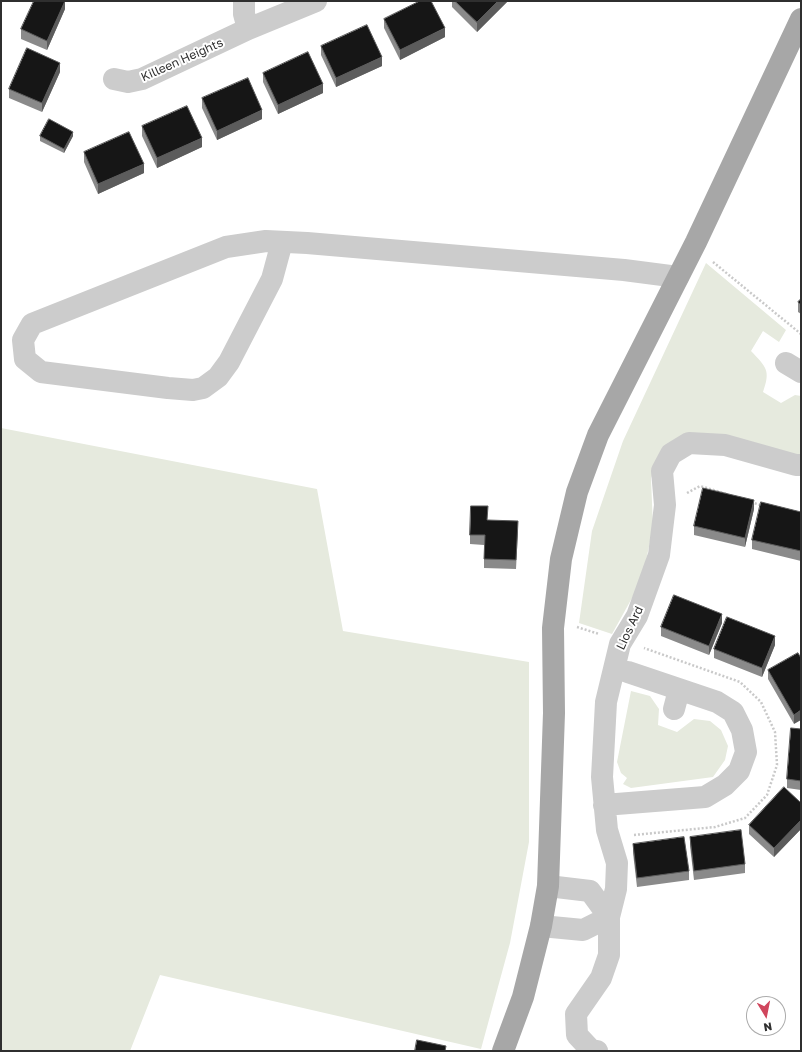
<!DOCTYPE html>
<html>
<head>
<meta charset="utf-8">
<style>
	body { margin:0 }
	#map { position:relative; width:802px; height:1052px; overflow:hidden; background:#fff; font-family:"Golos Text",sans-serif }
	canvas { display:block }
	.frame { position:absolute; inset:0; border:2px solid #2f2f2f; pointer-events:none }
	.north { position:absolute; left:746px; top:996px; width:40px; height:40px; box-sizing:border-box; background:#fff; border:1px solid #acacac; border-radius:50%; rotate:170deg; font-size:11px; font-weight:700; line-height:16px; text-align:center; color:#2f2f2f }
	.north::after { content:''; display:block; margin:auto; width:14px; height:18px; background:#d0465d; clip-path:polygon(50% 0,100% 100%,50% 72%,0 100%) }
</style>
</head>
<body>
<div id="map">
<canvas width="802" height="1052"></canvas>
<div class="frame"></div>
<div class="north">N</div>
</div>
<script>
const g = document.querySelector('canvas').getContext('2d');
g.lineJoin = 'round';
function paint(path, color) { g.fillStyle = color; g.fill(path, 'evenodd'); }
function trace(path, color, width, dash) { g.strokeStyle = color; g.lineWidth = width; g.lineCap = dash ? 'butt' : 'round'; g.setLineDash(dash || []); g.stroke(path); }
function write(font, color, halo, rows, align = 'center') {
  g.font = font + ' "Golos Text",sans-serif'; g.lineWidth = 4; g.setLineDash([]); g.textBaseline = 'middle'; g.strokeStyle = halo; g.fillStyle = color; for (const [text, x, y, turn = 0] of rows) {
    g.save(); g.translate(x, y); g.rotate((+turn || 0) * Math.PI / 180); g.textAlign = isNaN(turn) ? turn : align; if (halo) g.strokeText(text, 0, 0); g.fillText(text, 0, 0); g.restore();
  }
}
const green = new Path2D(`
	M706,263L786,330L779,342L763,331L751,351C766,367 771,370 763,392L781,403L795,395L801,396V461L731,440L660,458L651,478L653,527L642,580L612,634L579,623L592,531L623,441Z
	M1,428L317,489L343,631L529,662V842L510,943L481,1049L160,975L130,1051H1Z
	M631,691L650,696L659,709L658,725L677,732L694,719L710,721L721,730L728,746L725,760L713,777L631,788L623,784L627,778L621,773L617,762Z`);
const path = new Path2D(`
	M713,262L801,334
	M687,493L700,486L727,494
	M751,502L763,506
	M577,627L599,634
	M634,835L715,827L745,818L767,795L777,765L775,732L761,702L740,682L644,648`);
const minor = new Path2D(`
	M244,1V14L248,29
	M114,79L128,82L142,79L248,29L316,1
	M282,242L272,279L229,362L218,377L203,388L193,390L168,388L41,372L25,359L23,340L32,324L226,247L266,241L307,243L624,270L678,277
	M786,363L801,372
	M674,709L679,690
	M604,805L705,797L725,785L739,771L746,752L742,730L733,712L717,702L628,672
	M548,886L590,891L609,917
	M541,926L583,930L609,917
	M597,1051L591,1050L577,1035L576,1014L601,978L609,955V917L616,889L617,863L607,830L602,777L606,702L620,644L637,616L659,555L665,505L662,471L671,454L689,443L725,445L796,465H801`);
const major = new Path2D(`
	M503,1051L523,997L541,926L548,886L554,713L553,628L561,559L577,492L598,435L696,242L801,19`);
const wall = new Path2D(`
	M65,1V9L47,50L21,39V29Z
	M452,1H508L477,32L452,7Z
	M384,19L445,37L400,60L384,28Z
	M321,46L382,66L336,87L321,55Z
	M60,72L42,112L9,98V89Z
	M263,73L323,93L278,114L263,82Z
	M202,98L262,119L217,140L202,108Z
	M142,126L202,147L157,168L142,136Z
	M40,136H73L64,153L40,141Z
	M84,152L144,173L98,194L84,162Z
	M801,299V314L798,312V302Z
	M754,509L745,547L694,535V526Z
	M801,512V561L752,549V540Z
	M488,520L518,530L516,569L484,568V545L470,544V535Z
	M722,623L709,655L661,636V627Z
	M775,645L762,677L714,658V649Z
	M798,653L794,724L768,679V670Z
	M801,729V790L787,788V779Z
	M801,803V829L774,857L749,834V825Z
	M690,837L745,864V873L694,880L690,846Z
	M633,844L689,871V880L637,887L633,853Z`);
const shadedWall = new Path2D(`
	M65,1V9L47,50V41Z
	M498,1H508L477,32V22Z
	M445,28V37L400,60V50Z
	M382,57V66L336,87V78Z
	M60,63V72L42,112V103Z
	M323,84V93L278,114V105Z
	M262,110V119L217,140V131Z
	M73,132V136L64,153V149Z
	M202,138V147L157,168V158Z
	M144,164V173L98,194V184Z
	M754,500V509L745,547V538Z
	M722,614V623L709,655V646Z
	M775,636V645L762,677V668Z
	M801,710V720L794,724V715Z
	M801,820V829L774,857V848Z`);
const building = new Path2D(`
	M34,1H65L47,41L21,29Z
	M420,1H431L445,28L400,50L384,19Z
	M455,1H498L477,22Z
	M367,25L382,57L336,78L321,46Z
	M27,48L60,63L42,103L9,89Z
	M308,52L323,84L278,105L263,73Z
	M248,78L262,110L217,131L202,98Z
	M187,106L202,138L157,158L142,126Z
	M49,119L73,132L64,149L40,136Z
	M129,132L144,164L98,184L84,152Z
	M801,299V305L798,302Z
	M703,488L754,500L745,538L694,526Z
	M761,502L801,512V551L752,540Z
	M471,506H488L487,520L518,521L516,560L484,559L485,535H470Z
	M674,595L722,614L709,646L661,627Z
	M727,617L775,636L762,668L714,649Z
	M798,653L801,658V710L794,715L768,670Z
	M791,728L801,729V781L787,779Z
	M784,787L801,803V820L774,848L749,825Z
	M741,830L745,864L694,871L690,837Z
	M684,837L689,871L637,878L633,844Z
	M417,1040L446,1046L445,1051H415Z`);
const streetNames = [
	["Killeen Heights",182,60,-24],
	["Lios Ard",630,628,-65]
];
paint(green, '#e6eade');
trace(path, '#c9c9c9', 2.5, [2, 2]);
trace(minor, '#ccc', 22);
trace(major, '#a7a7a7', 22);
paint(wall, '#8a8a8a');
paint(shadedWall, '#5c5c5c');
paint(building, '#161616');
trace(building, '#5c5c5c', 1);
write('12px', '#2f2f2f', '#fff', streetNames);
</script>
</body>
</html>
